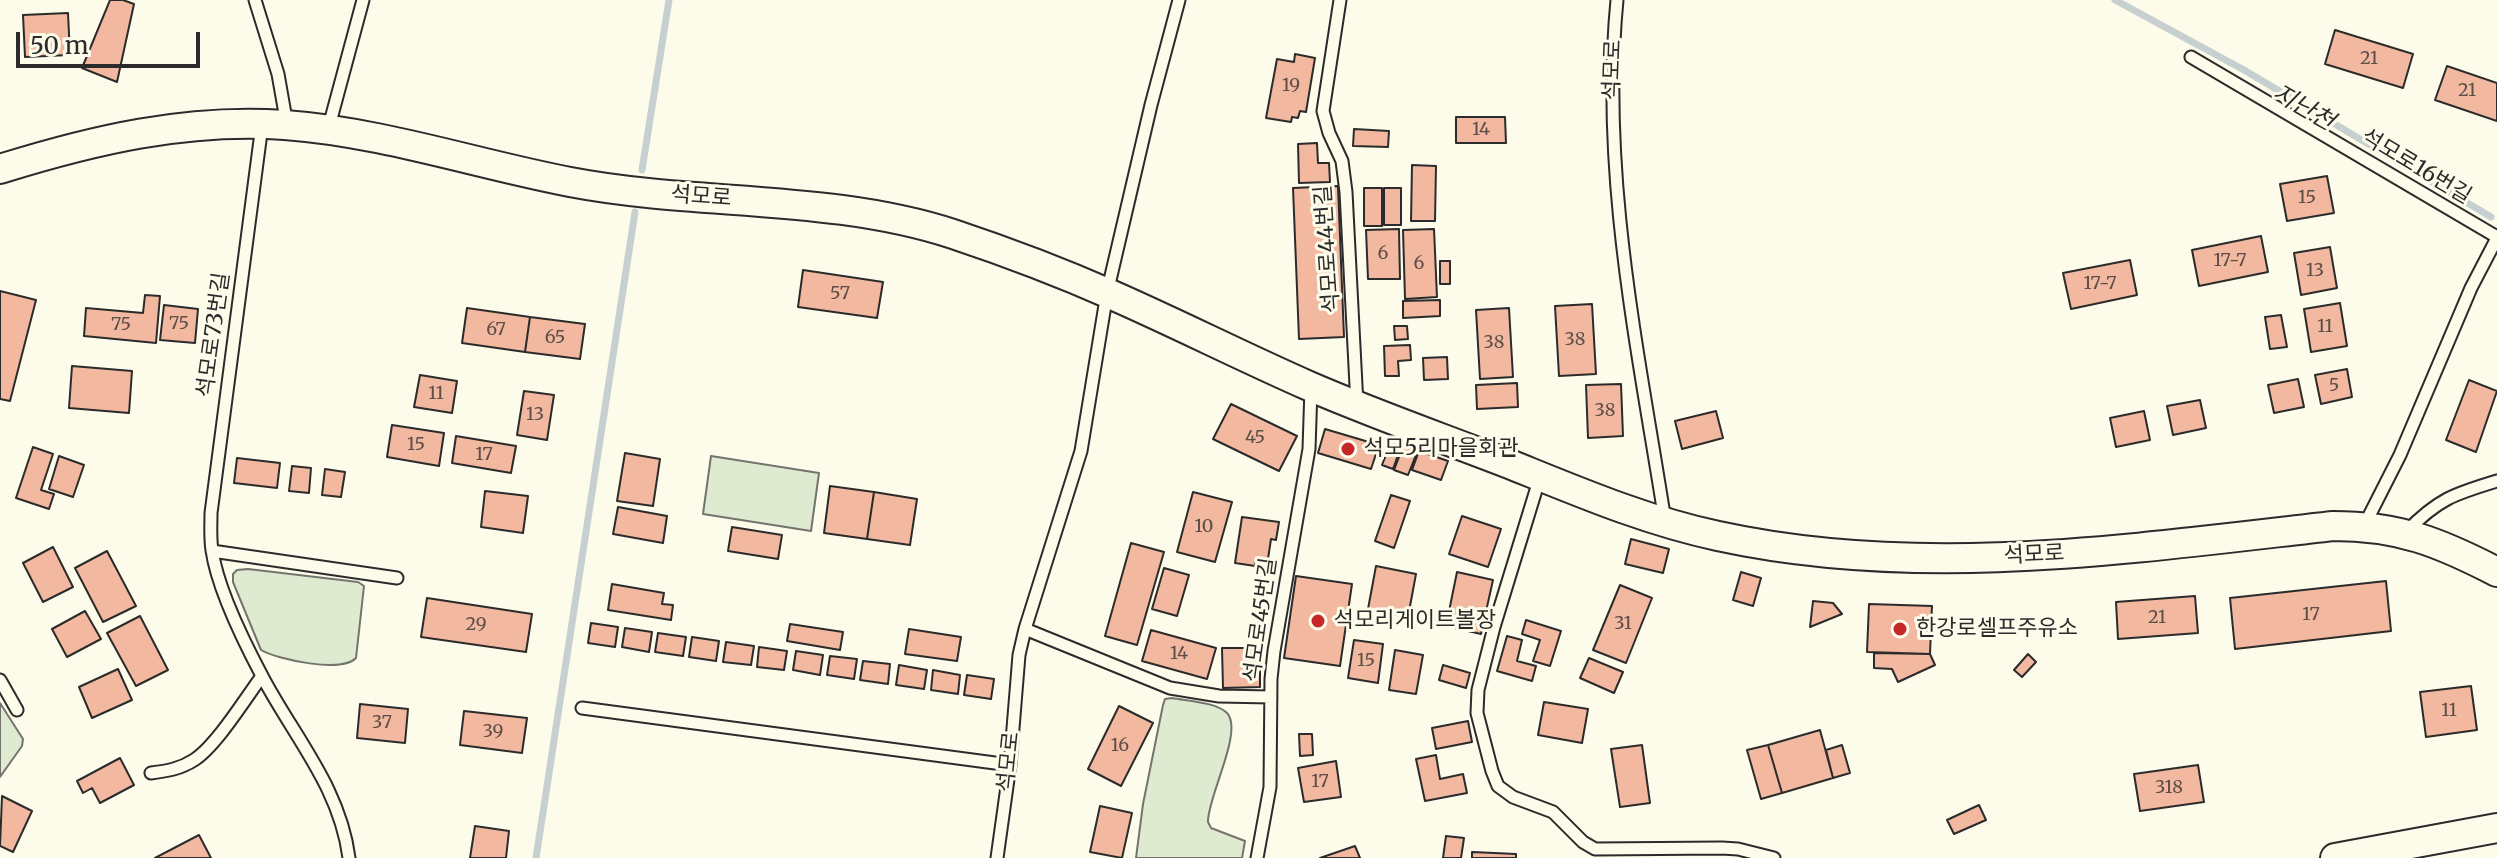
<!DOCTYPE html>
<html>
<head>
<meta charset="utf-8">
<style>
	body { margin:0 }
	#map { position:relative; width:2497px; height:858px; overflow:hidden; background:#fdfbea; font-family:Merriweather,serif }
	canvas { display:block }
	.scale { position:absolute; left:16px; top:32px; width:184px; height:36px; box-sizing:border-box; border:4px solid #2b2b2b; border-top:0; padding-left:10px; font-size:24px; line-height:28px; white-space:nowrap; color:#2b2b2b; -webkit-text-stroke:6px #fdfbea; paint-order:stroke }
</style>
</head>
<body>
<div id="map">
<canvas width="2497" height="858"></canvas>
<div class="scale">50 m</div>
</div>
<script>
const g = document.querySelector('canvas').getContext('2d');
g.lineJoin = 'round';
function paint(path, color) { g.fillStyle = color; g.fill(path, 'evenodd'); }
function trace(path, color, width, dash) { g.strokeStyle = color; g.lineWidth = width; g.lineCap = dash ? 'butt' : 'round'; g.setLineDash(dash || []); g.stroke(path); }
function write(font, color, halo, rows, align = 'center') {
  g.font = font + ' Merriweather,"Noto Sans KR",serif'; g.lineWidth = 6; g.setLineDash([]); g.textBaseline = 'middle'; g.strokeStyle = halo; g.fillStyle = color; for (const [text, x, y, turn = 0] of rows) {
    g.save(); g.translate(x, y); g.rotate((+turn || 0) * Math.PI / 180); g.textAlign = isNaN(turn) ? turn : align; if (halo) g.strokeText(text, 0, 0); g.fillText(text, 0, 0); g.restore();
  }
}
const green = new Path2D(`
	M711,456L819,473L811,531L703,514Z
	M248,569L358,582L364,586L356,658C342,673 278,660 261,650L233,582V574L237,570Z
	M1172,698C1187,701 1216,702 1227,713C1244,731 1207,798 1208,822L1211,828L1245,841L1242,858H1136L1143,804L1163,705L1165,699Z
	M0,703L23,739L22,746L0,777Z`);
const stream = new Path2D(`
	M2115,0L2244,70L2491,217
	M642,170L669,0
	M536,858L635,212`);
const building = new Path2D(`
	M110,0H123L134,4L117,82L82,68Z
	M68,13L70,55L25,57L23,15Z
	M2335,30L2413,54L2403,88L2325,64Z
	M1295,54L1315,58L1306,112L1300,111L1298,118L1292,117L1291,122L1266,118L1277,59L1294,62Z
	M2447,66L2497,83V121L2435,100Z
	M1456,117H1505L1506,143H1456Z
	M1354,129L1389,131L1388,147L1353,146Z
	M1317,143L1318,163H1329L1330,182L1299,183L1298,144Z
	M1412,165L1436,166L1435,221H1411Z
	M2327,176L2334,213L2287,221L2280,184Z
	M1338,186L1344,337L1299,339L1293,188Z
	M1364,188H1382V226H1364Z
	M1384,188H1401V225H1384Z
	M1399,229L1400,279H1368L1366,230Z
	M1434,229L1437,297L1405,299L1403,230Z
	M2261,236L2268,272L2199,286L2192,250Z
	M2330,247L2337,288L2301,295L2294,253Z
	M2130,260L2137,295L2071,309L2063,273Z
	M1440,261H1450V284H1440Z
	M803,270L883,282L877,318L798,307Z
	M0,291L36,300L10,401L0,399Z
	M145,295L160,296L156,343L84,336L86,308L143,313Z
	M1440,300V316L1403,318V301Z
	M2340,303L2347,346L2311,352L2304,309Z
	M1592,304L1596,374L1559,376L1555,306Z
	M164,305L198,309L195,343L160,340Z
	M467,308L530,317L525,352L462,343Z
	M1509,308L1513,377L1480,379L1476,310Z
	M2281,315L2287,347L2270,349L2265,317Z
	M530,317L585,324L580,359L525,352Z
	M1394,326H1407L1408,339L1395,340Z
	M1410,345L1411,360L1398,361L1399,376H1385L1384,346Z
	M1447,357L1448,379L1424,380L1423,358Z
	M72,366L132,371L129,413L69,408Z
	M2347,369L2352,397L2321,404L2315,375Z
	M420,375L457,381L452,413L414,407Z
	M2298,379L2304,407L2274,413L2268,385Z
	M2469,380L2497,391L2476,452L2446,440Z
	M1517,383L1518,407L1477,409L1476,385Z
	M1621,384L1623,436L1588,438L1586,385Z
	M524,391L554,395L547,440L517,435Z
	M2200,400L2206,428L2173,435L2167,406Z
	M1231,404L1297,436L1279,471L1213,439Z
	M1716,411L1723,438L1682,449L1675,421Z
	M2144,411L2150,440L2116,447L2110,418Z
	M392,425L444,433L439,466L387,457Z
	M1325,429L1379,445L1371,469L1318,453Z
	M456,436L516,446L511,473L452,463Z
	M1392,440L1402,444L1393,469L1382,465Z
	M1404,444L1418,450L1408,475L1394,470Z
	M33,447L53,454L41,490L54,494L49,509L16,498Z
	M1419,451L1448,461L1441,480L1412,470Z
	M625,453L660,459L653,506L617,501Z
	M59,456L84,465L73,497L49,489Z
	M237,458L280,463L277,488L234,483Z
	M292,466L311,468L309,493L289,491Z
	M325,469L345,472L341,497L322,495Z
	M830,486L874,492L867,539L824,533Z
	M485,491L528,496L523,533L481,527Z
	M874,492L917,499L910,545L867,539Z
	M1193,492L1232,502L1215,562L1177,552Z
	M1391,495L1410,501L1394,548L1375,541Z
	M618,507L667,516L663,543L613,534Z
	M1462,516L1501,529L1488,567L1449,554Z
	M1242,517L1279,522L1276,540L1271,539L1268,559L1256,558L1255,566L1235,563Z
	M732,527L782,535L778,559L728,551Z
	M1631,539L1669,549L1663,573L1625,564Z
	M1131,543L1164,552L1137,645L1105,636Z
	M53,547L73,587L43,602L23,563Z
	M107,551L136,606L103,622L75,568Z
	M1376,566L1416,574L1408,617L1368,609Z
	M1164,568L1189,575L1177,616L1152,609Z
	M1457,572L1493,580L1481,634L1446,626Z
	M1741,572L1761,578L1753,606L1733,600Z
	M1296,576L1352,584L1340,666L1284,658Z
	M2386,581L2391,631L2235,649L2230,598Z
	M612,584L664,593L662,604L673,605L671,620L608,610Z
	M1620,585L1652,598L1626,663L1593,650Z
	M2195,596L2198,633L2118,639L2116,602Z
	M427,598L532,614L526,652L421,637Z
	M1813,601L1833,603L1842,614L1810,627Z
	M1869,604L1932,606L1930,654L1867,652Z
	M85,611L101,639L67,657L52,629Z
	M140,616L168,670L136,686L107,633Z
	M1526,620L1561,631L1550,666L1533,661L1540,640L1522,634Z
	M591,623L618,627L615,647L588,643Z
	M790,624L843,632L840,650L787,641Z
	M625,628L652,632L649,652L622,647Z
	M909,629L961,637L957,661L905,654Z
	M1151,630L1216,648L1207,679L1142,661Z
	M658,633L686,637L683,656L655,652Z
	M1507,636L1522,640L1517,661L1536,666L1532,681L1497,671Z
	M692,637L719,641L716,661L689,657Z
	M1354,640L1383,644L1378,683L1348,678Z
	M726,642L754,646L751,665L723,662Z
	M759,647L787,651L784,670L757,667Z
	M1222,648H1260V687L1223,688Z
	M1395,650L1423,655L1416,694L1389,690Z
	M796,651L823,655L820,675L793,670Z
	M1874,653L1930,654L1935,665L1898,682L1892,669L1874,668Z
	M2028,654L2036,662L2022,677L2014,670Z
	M830,656L857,659L854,679L827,675Z
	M1589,658L1623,672L1614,693L1580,678Z
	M863,661L890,664L888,684L860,680Z
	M899,665L927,670L924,689L896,685Z
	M1443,665L1470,673L1466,688L1439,680Z
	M118,669L132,700L92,718L79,687Z
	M933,670L960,675L958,694L931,690Z
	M967,675L994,679L991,699L964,695Z
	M2471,686L2477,730L2426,737L2420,692Z
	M1544,702L1588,709L1582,743L1538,735Z
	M360,704L408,709L405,743L357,738Z
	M1119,706L1153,723L1121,786L1088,769Z
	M464,711L527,718L522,753L460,745Z
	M1468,721L1472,742L1436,749L1432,728Z
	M1820,730L1833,778L1782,793L1768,745Z
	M1299,734H1312L1313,755L1300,756Z
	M1642,745L1650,803L1620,807L1611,749Z
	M1768,745L1782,793L1761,799L1747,750Z
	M1842,745L1850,773L1833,778L1826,750Z
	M1436,755L1440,779L1463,774L1467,793L1425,801L1416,759Z
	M120,758L134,785L100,803L92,788L83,793L77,781Z
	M1336,761L1341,797L1304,802L1298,768Z
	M2198,765L2204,802L2140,811L2134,774Z
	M2,796L32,811L13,852L0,846Z
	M1979,805L1986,820L1954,834L1947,820Z
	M1100,806L1132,813L1122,858L1090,852Z
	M475,826L509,831L506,858H470Z
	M199,835L211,858H155Z
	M1446,836L1464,838L1461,858H1443Z
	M1355,846L1360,858H1320Z
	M1472,852L1516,854V858H1472Z`);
const service = new Path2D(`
	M255,0L278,74L287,125
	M1340,0L1323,111L1329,133L1342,161L1346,192L1357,405
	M1617,0C1600,174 1638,349 1665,521
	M2191,57L2497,237
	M262,125L211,513C211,525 210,538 212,550C217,587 244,642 262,676C294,737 340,787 349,858
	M328,130L363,0
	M1540,477L1494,627L1478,690L1477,713L1492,771L1498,786L1513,797L1553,812L1583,842L1595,849L1722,848L1738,849L1774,858
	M2364,526L2400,455L2471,288L2497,238
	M2406,532C2438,499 2454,494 2497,481
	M212,551L397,578
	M1025,629L1170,688L1219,696L1271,697
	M0,680L17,710
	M582,708L1010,765
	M151,773C167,771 180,769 194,760C216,746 245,699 262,676
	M997,858L1010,765L1019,655L1025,629L1081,451L1107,293L1151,105L1179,0
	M1257,858L1270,787L1271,679L1274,651L1309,449L1311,388`);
const tertiary = new Path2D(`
	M0,169C93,140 187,118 285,125C382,132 476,164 570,182C695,206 831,194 953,234C1007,252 1060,272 1112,295C1178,324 1243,357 1309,386C1376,415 1445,439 1512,465C1579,492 1647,521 1718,536C1920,580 2130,549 2333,526C2399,526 2439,542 2497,572
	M2335,858L2497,828`);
const markers = [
	[1348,449,8,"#c62828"],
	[1318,621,8,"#c62828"],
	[1900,629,8,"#c62828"]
];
const numberNames = [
	["21",2369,59],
	["19",1291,86],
	["21",2467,91],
	["14",1481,130],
	["15",2307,198],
	["6",1383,254],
	["17-7",2230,261],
	["6",1419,264],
	["13",2315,271],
	["17-7",2100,284],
	["57",840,294],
	["75",179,324],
	["75",121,325],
	["11",2325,327],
	["67",496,330],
	["65",555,338],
	["38",1575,340],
	["38",1494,343],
	["5",2334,386],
	["11",436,394],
	["38",1605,411],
	["13",535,415],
	["45",1255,438],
	["15",416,445],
	["17",484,455],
	["10",1204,527],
	["17",2311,615],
	["21",2157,618],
	["31",1623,624],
	["29",476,625],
	["14",1179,654],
	["15",1366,661],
	["11",2449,711],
	["37",382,723],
	["39",493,732],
	["16",1120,746],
	["17",1320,782],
	["318",2169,788]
];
const streetNames = [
	["석모로",1613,70,-88],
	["석모로16번길",2416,167,31],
	["석모로",701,197,4],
	["석모로44번길",1328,249,-94],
	["석모로73번길",214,335,-82],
	["석모로",2034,555,-3],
	["석모로45번길",1261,620,-82],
	["석모로",1009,762,-84]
];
const poiNames = [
	["석모5리마을회관",1364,449],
	["석모리게이트볼장",1334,621],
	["한강로셀프주유소",1916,629]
];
const waterNames = [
	["지난천",2303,108,30]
];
paint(green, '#deebd1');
trace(green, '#74746e', 2);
trace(stream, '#c7d0d0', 7);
paint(building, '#f2b8a0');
trace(building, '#2b2b2b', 2);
trace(service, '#2b2b2b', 15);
trace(tertiary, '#2b2b2b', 32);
trace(service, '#fdfbea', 11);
trace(tertiary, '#fdfbea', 28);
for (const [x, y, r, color] of markers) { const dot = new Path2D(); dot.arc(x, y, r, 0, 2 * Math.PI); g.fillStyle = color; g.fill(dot); trace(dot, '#fdfbea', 3); }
write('18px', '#5d4e48', null, numberNames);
write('22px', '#2b2b2b', '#fdfbea', streetNames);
write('22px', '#2b2b2b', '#fdfbea', poiNames, 'left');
write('italic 24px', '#2b2b2b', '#fdfbea', waterNames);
</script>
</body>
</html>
